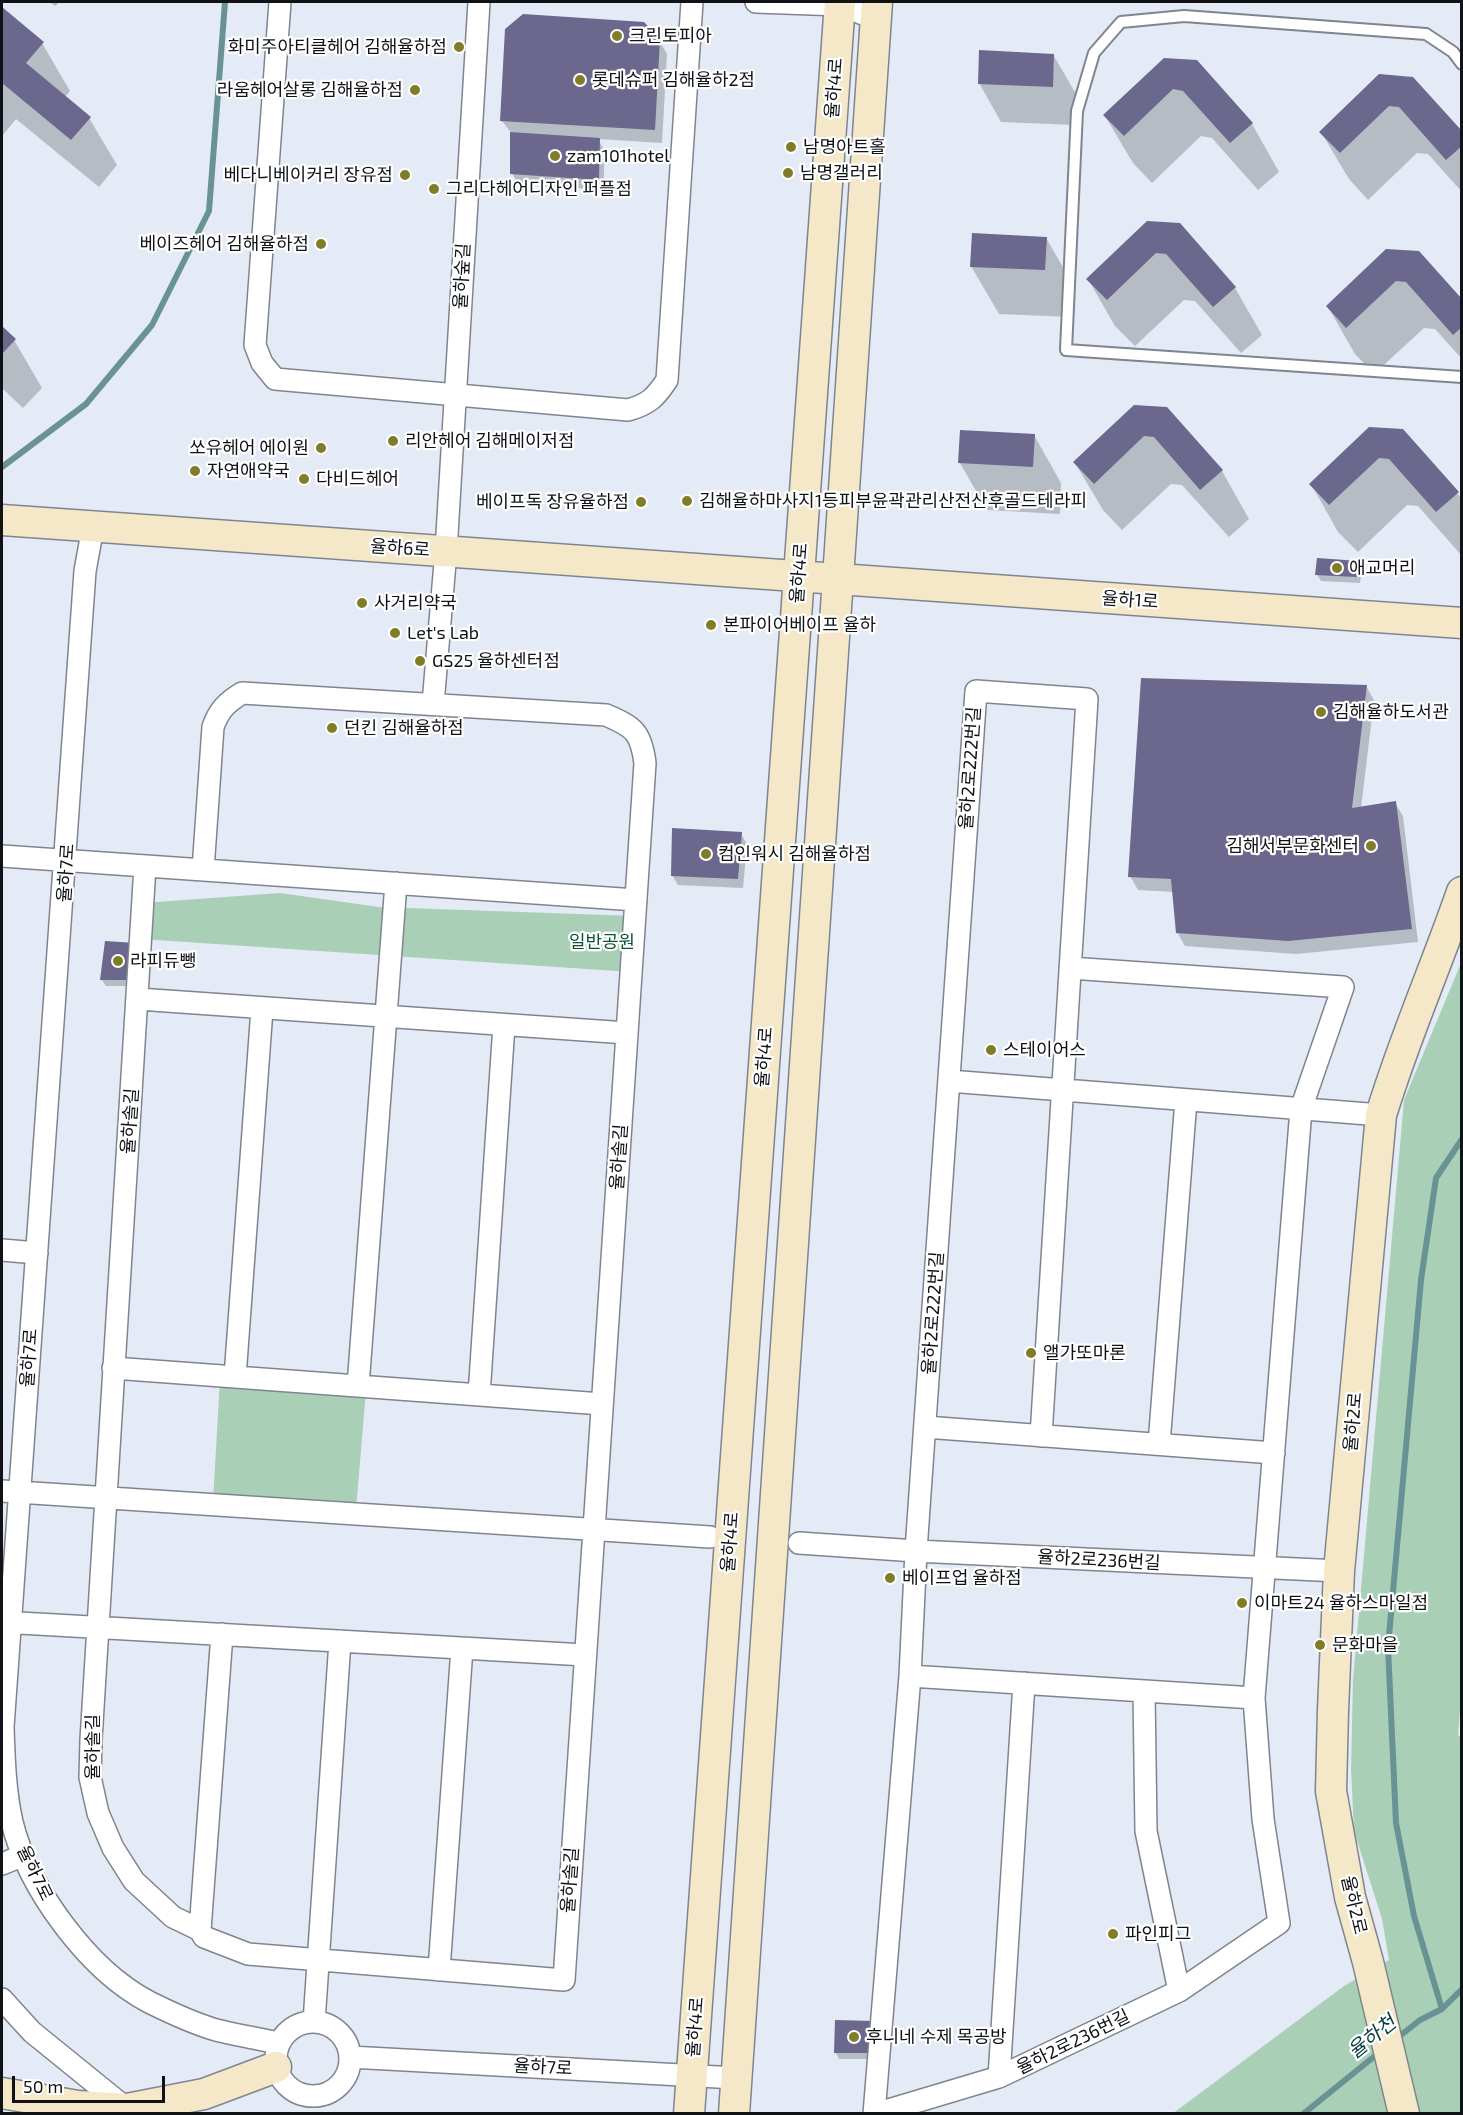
<!DOCTYPE html>
<html>
<head>
<meta charset="utf-8">
<style>
	body { margin:0 }
	#map { position:relative; width:1463px; height:2115px; overflow:hidden; background:#e4ebf6; font-family:"Exo 2",sans-serif }
	canvas { display:block }
	.frame { position:absolute; inset:0; border:3px solid #101216; pointer-events:none }
	.scale { position:absolute; left:12px; top:2076px; width:153px; height:27px; box-sizing:border-box; border:3px solid #101216; border-top:0; padding-left:8px; font-size:18px; line-height:21px; white-space:nowrap; color:#101216; -webkit-text-stroke:4px #fff; paint-order:stroke }
</style>
</head>
<body>
<div id="map">
<canvas width="1463" height="2115"></canvas>
<div class="frame"></div>
<div class="scale">50 m</div>
</div>
<script>
const g = document.querySelector('canvas').getContext('2d');
g.lineJoin = 'round';
function paint(path, color) { g.fillStyle = color; g.fill(path, 'evenodd'); }
function trace(path, color, width, dash) { g.strokeStyle = color; g.lineWidth = width; g.lineCap = dash ? 'butt' : 'round'; g.setLineDash(dash || []); g.stroke(path); }
function write(font, color, halo, rows, align = 'center') {
  g.font = font + ' "Exo 2","Noto Sans KR",sans-serif'; g.lineWidth = 4.5; g.setLineDash([]); g.textBaseline = 'middle'; g.strokeStyle = halo; g.fillStyle = color; for (const [text, x, y, turn = 0] of rows) {
    g.save(); g.translate(x, y); g.rotate((+turn || 0) * Math.PI / 180); g.textAlign = isNaN(turn) ? turn : align; if (halo) g.strokeText(text, 0, 0); g.fillText(text, 0, 0); g.restore();
  }
}
const green = new Path2D(`
	M280,893L379,907L635,916L631,972L141,939L143,903Z
	M1461,963L1462,1686L1458,1735L1462,1738L1461,2113L1172,2114L1344,1986L1389,1960L1382,1919L1354,1831L1351,1770L1353,1680L1404,1100Z
	M220,1379L366,1391L356,1510L213,1501Z`);
const shadow = new Path2D(`
	M50,2H60L55,6Z
	M2,9L42,43L70,91L65,97L89,118L117,165L99,187L16,119L2,136Z
	M659,40L667,54L662,143L598,139L604,150V190L518,184L512,173V134L502,121Z
	M1054,56L1076,94L1074,125L1001,122L979,83Z
	M1164,59L1252,124L1279,172L1258,190L1212,138L1201,136L1152,183L1133,163L1105,116Z
	M1380,76L1462,134V192L1428,154L1417,153L1368,200L1349,179L1321,132Z
	M1147,223L1235,288L1262,335L1241,353L1195,301L1184,300L1135,346L1115,326L1088,279Z
	M1046,238L1074,286L1072,317L999,314L971,266Z
	M1387,251L1462,301V359L1435,329L1424,328L1374,374L1355,354L1328,307Z
	M2,328L14,340L42,388L23,408L2,388Z
	M1166,408L1222,471L1249,519L1229,537L1182,485L1171,484L1122,530L1103,510L1075,463Z
	M1370,428L1457,493L1462,500V556L1418,506L1407,505L1358,552L1338,532L1311,484Z
	M1034,435L1061,483L1060,514L987,510L960,463Z
	M1358,563L1362,569L1360,583L1321,581L1317,574Z
	M1366,686L1374,700L1361,808L1395,803L1403,816L1418,942L1296,954L1185,946L1177,932L1174,892L1138,890L1130,876Z
	M741,834L747,844L743,888L678,885L672,875Z
	M106,942L135,986H106L102,980Z
	M836,2021L875,2059H839L836,2053Z`);
const stream = new Path2D(`
	M2,467L86,404L152,325L209,211L225,2
	M1442,2009L1414,1916L1396,1823L1388,1647L1421,1280L1436,1178L1462,1139
	M1396,2039L1420,2020L1442,2009L1462,1989
	M1303,2114L1381,2051`);
const building = new Path2D(`
	M2,7L44,42L26,63L91,117L71,140L2,83Z
	M523,14L644,22L660,39L655,130L500,121L505,29Z
	M979,50L1054,54L1053,87L978,84Z
	M1164,58L1197,60L1253,123L1230,143L1183,91L1173,89L1124,136L1103,115Z
	M1379,74L1413,77L1462,131V146L1446,160L1399,107L1389,106L1340,153L1319,132Z
	M510,132L600,138L599,180L510,174Z
	M1147,221L1180,223L1236,287L1213,307L1166,254L1156,253L1107,300L1086,279Z
	M972,233L1047,237L1045,270L970,267Z
	M1386,249L1419,251L1462,299V327L1453,335L1406,282L1396,281L1346,328L1326,306Z
	M2,326L16,339L2,354Z
	M1134,405L1167,407L1223,470L1200,490L1154,437L1144,436L1094,484L1073,462Z
	M1369,427L1403,429L1459,492L1436,512L1389,459L1379,458L1329,505L1309,484Z
	M960,430L1035,434L1033,467L958,463Z
	M1317,558L1359,561L1357,577L1315,575Z
	M1141,678L1367,685L1352,808L1396,801L1412,929L1288,941L1176,933L1171,879L1128,877Z
	M672,828L742,832L738,879L671,876Z
	M105,941L136,943L132,980H100Z
	M835,2020L874,2021L872,2053H834Z`);
const lane = new Path2D(`
	M1462,64L1453,52L1426,34L1184,16L1121,22L1094,53L1077,111L1066,350L1462,377`);
const street = new Path2D(`
	M280,2L255,345L262,363L275,379L628,410C649,404 655,398 667,380L692,2
	M756,2L840,5L876,19
	M93,527L85,571C61,957 30,1342 3,1727C4,1758 5,1791 12,1822C28,1888 88,1970 149,2002C169,2012 196,2024 216,2030C237,2035 258,2039 279,2043
	M433,704L446,551L479,2
	M2,856L636,900
	M145,866L91,1740L90,1777L98,1813L113,1848L134,1881L173,1917L200,1930L204,1937L248,1954L564,1980L645,763C641,732 634,727 606,715L242,693C226,703 219,710 213,727L203,870
	M138,999L627,1033
	M949,1081L1381,1115
	M2,1250L37,1253
	M113,1368L602,1404
	M235,1377L262,1009
	M358,1386L396,883
	M479,1395L504,1025
	M925,1427L1274,1453
	M1159,1444L1186,1100
	M2,1491L710,1537
	M799,1543L916,1551L1339,1571
	M2,1622L585,1655
	M910,1676L1254,1698
	M1144,1691L1146,1831L1179,1991
	M2,1864L24,1855
	M200,1930L222,1634
	M439,1970L462,1648
	M2,1999L32,2032L127,2109
	M276 2059a37 37 0 1 1 74 0a37 37 0 1 1-74 0Z
	M314,2022L340,1641
	M350,2057L736,2078
	M999,2077L1024,1683
	M874,2114L910,1676L916,1551L976,691L1087,699L1041,1436
	M875,2114L999,2077L1179,1991L1279,1923L1263,1819L1254,1698L1301,1109L1343,987L1070,968`);
const secondary = new Path2D(`
	M2,520L1462,623
	M2,2093L78,2106L127,2109L204,2094L276,2067
	M689,2114L840,2
	M734,2114L877,2
	M1404,2114L1368,1962L1350,1897L1331,1791L1333,1710L1339,1571L1381,1115C1404,1039 1436,967 1462,892`);
const markers = [
	[617,36,6,"#7f7e27"],
	[459,47,6,"#7f7e27"],
	[580,80,6,"#7f7e27"],
	[415,90,6,"#7f7e27"],
	[791,147,6,"#7f7e27"],
	[555,156,6,"#7f7e27"],
	[788,173,6,"#7f7e27"],
	[405,175,6,"#7f7e27"],
	[434,189,6,"#7f7e27"],
	[321,244,6,"#7f7e27"],
	[393,441,6,"#7f7e27"],
	[321,448,6,"#7f7e27"],
	[195,471,6,"#7f7e27"],
	[304,479,6,"#7f7e27"],
	[687,501,6,"#7f7e27"],
	[641,502,6,"#7f7e27"],
	[1337,568,6,"#7f7e27"],
	[362,603,6,"#7f7e27"],
	[711,625,6,"#7f7e27"],
	[395,633,6,"#7f7e27"],
	[420,661,6,"#7f7e27"],
	[1321,712,6,"#7f7e27"],
	[332,728,6,"#7f7e27"],
	[1371,846,6,"#7f7e27"],
	[706,854,6,"#7f7e27"],
	[118,961,6,"#7f7e27"],
	[991,1050,6,"#7f7e27"],
	[1031,1353,6,"#7f7e27"],
	[890,1578,6,"#7f7e27"],
	[1242,1603,6,"#7f7e27"],
	[1320,1645,6,"#7f7e27"],
	[1113,1934,6,"#7f7e27"],
	[854,2037,6,"#7f7e27"]
];
const poiNames = [
	["크린토피아",629,36],
	["화미주아티클헤어 김해율하점",447,47,"right"],
	["롯데슈퍼 김해율하2점",592,80],
	["라움헤어살롱 김해율하점",403,90,"right"],
	["남명아트홀",803,147],
	["zam101hotel",567,156],
	["남명갤러리",800,173],
	["베다니베이커리 장유점",393,175,"right"],
	["그리다헤어디자인 퍼플점",446,189],
	["베이즈헤어 김해율하점",309,244,"right"],
	["리안헤어 김해메이저점",405,441],
	["쏘유헤어 에이원",309,448,"right"],
	["자연애약국",207,471],
	["다비드헤어",316,479],
	["김해율하마사지1등피부윤곽관리산전산후골드테라피",699,501],
	["베이프독 장유율하점",629,502,"right"],
	["애교머리",1349,568],
	["사거리약국",374,603],
	["본파이어베이프 율하",723,625],
	["Let's Lab",407,633],
	["GS25 율하센터점",432,661],
	["김해율하도서관",1333,712],
	["던킨 김해율하점",344,728],
	["김해서부문화센터",1359,846,"right"],
	["컴인워시 김해율하점",718,854],
	["라피듀뺑",130,961],
	["스테이어스",1003,1050],
	["앨가또마론",1043,1353],
	["베이프업 율하점",902,1578],
	["이마트24 율하스마일점",1254,1603],
	["문화마을",1332,1645],
	["파인피그",1125,1934],
	["후니네 수제 목공방",866,2037]
];
const streetNames = [
	["율하4로",834,88,-86],
	["율하숲길",462,276,-87],
	["율하6로",400,548,4],
	["율하4로",799,573,-86],
	["율하1로",1130,600,4],
	["율하2로222번길",970,768,-86],
	["율하7로",66,873,-86],
	["율하4로",764,1057,-86],
	["율하솔길",130,1121,-86],
	["율하솔길",619,1157,-86],
	["율하2로222번길",933,1313,-86],
	["율하7로",29,1358,-86],
	["율하2로",1353,1422,-85],
	["율하4로",730,1542,-86],
	["율하2로236번길",1099,1560,3],
	["율하솔길",93,1747,-90],
	["율하7로",35,1873,64],
	["율하솔길",570,1880,-86],
	["율하2로",1354,1905,77],
	["율하4로",695,2027,-86],
	["율하2로236번길",1073,2042,-26],
	["율하7로",543,2067,3]
];
const parkNames = [
	["일반공원",602,942]
];
const waterNames = [
	["율하천",1372,2037,-39]
];
paint(green, '#a9d0b6');
paint(shadow, '#0003');
trace(stream, '#699294', 6);
paint(building, '#6b678d');
trace(lane, '#7f858f', 14);
trace(street, '#7f858f', 24);
trace(secondary, '#7f858f', 33);
trace(lane, '#fff', 10);
trace(street, '#fff', 21);
trace(secondary, '#f5e8c8', 30);
for (const [x, y, r, color] of markers) { const dot = new Path2D(); dot.arc(x, y, r, 0, 2 * Math.PI); g.fillStyle = color; g.fill(dot); trace(dot, '#fff', 2); }
write('18px', '#101216', '#fff', poiNames, 'left');
write('18px', '#101216', '#fff', streetNames);
write('18px', '#0c5431', '#fff', parkNames);
write('italic 20px', '#033d3e', '#fff', waterNames);
</script>
</body>
</html>
